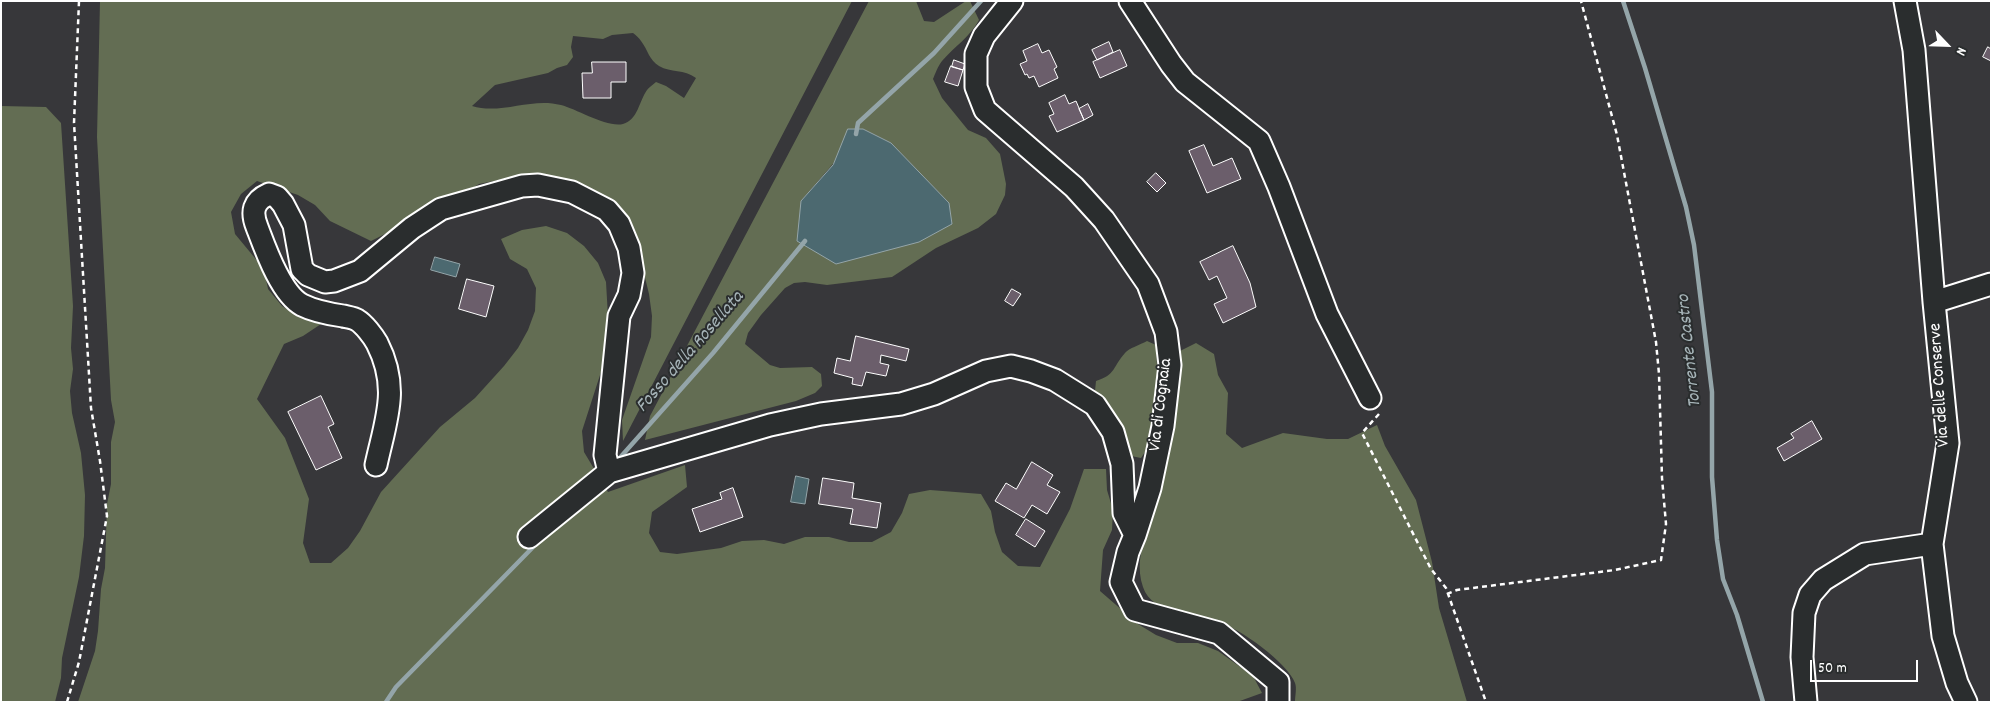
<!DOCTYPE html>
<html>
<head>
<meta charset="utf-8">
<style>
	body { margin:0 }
	#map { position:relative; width:1992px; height:703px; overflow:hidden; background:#37373a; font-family:Dekko,sans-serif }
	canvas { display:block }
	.frame { position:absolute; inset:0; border:2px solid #fff; pointer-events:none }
	.north { position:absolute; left:1922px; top:20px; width:50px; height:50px; -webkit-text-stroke:4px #2a2d2e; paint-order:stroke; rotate:114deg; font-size:14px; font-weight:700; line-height:20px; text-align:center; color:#fff }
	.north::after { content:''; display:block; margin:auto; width:18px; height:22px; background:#fff; clip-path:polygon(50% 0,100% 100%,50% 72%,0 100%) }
	.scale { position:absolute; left:1810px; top:660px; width:108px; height:22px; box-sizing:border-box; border:2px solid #fff; border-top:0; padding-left:6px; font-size:15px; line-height:18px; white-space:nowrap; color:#fff; -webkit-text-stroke:4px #2a2d2e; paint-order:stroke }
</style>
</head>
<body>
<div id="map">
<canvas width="1992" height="703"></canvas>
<div class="frame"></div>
<div class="north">N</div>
<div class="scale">50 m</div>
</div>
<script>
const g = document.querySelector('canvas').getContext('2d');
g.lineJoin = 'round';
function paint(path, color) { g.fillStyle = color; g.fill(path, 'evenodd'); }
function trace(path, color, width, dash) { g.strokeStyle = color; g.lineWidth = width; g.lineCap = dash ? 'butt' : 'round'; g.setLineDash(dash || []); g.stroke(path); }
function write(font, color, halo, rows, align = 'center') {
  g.font = font + ' Dekko,sans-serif'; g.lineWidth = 4; g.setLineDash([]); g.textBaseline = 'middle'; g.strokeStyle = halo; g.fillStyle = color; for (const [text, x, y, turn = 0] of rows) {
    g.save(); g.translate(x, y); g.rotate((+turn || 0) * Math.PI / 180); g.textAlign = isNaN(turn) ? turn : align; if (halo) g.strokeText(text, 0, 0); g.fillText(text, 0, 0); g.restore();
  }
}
const green = new Path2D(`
	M100,1H852L623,441L622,420L651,337L652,316L649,294L639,253L620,215L521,180H499L479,184L408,226L389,232L371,241L330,221L315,205L298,195L257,181L241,194L231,212L235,234L264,269L268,289L282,306L300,317L321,324L303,336L284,344L257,399L285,438L309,499L303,543L310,563H331L348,548L360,531L381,492L440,427L475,398L504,366L518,348L528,330L535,311L536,288L527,269L510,259L501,239L522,230L546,226L567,233L584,246L598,263L606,282L609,334L601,372L582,431L584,452L608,492L685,465L687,487L652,512L649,533L660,552L677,554L721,548L742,541L764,540L784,544L805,537H829L849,542H872L891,532L902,513L909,494L930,490L981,494L991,511L995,532L1002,552L1018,566L1040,567L1070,509L1084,469H1106L1107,490L1113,510L1112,530L1103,550L1100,591L1138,624L1156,635L1177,643H1198L1218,651L1253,676L1262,693L1237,702H78L95,651L98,631L101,589L105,568L107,504L111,484V442L115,422L111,400L97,137ZM633,33C636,35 639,38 641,41C648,50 649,60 659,66C671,73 684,69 696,78L684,98L666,86L656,82C653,85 649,87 647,90C639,101 638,120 623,124C607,128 577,109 561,105C531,97 501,115 472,106L495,85L548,73L557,68L567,65L573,57L571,47L573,36L603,39L612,35Z
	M869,1H916L924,21L934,22L966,1H970L979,20C970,37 954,47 942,61C938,66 935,74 933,79L942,98L968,130L986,138L1000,154L1006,184L1005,195L996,214L978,228L936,248L892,277L827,285L805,282L794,283L785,288L761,315L748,333L745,344L770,365L780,368L812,367L821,374L822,386L815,393L796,401L645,440L650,416ZM863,129L891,143L949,203L801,201Z
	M1,106L46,107L61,123L73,306L71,348L73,369L70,391L72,413L81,453L85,495L84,536L79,577L62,658L61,678L55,702H1Z
	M1147,341L1156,345C1157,381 1165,427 1141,458L1131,456L1095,391L1096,381C1116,375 1113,366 1125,353C1129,348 1140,345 1147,341Z
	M1196,343L1214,354L1218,375L1228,393L1226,434L1242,448L1283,433L1327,439H1348L1377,425L1385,446L1416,500L1432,562L1439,608L1467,702H1295C1295,696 1297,688 1295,683C1288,663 1239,628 1219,622C1196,615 1152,615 1143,587C1131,550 1156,520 1162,485C1169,441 1172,396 1178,352Z`);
const water = new Path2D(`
	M848,129H863L891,143L949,203L952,224L919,242L836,264L797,241L801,201L833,165Z
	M435,257L460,264L456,277L431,270Z
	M796,476L809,479L805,504L791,502Z`);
const stream = new Path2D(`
	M1623,1L1645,68L1686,207L1694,245L1712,392V477L1717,540L1723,579L1737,615L1763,702
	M856,134L858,123L934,53L981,1
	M617,461L713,353L805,241
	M386,702L396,687L538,542`);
const building = new Path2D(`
	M1109,42L1113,52L1097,60L1092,50Z
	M1038,44L1042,53L1049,50L1057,67L1054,69L1058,78L1039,87L1034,76L1029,78L1027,74L1025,75L1020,64L1027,61L1023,51Z
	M1988,47L1991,49V61L1983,57Z
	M1120,50L1127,66L1100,78L1093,62Z
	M954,60L965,64L963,70L952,67Z
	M592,62H626V82H611V98H583L582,73H592Z
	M951,66L963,70L958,86L945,82Z
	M1065,95L1069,104L1076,101L1084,120L1057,132L1049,116L1054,114L1049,103Z
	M1088,104L1093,115L1084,120L1079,109Z
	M1204,145L1213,166L1232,158L1241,179L1207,193L1189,151Z
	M1156,173L1166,183L1157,192L1147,182Z
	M1233,246L1250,283L1256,307L1223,323L1214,304L1227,298L1217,276L1209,280L1200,262Z
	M467,279L494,286L486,317L459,309Z
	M1012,289L1021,294L1013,306L1005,301Z
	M856,336L909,349L906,361L881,355L880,363L889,365L886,376L866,372L862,386L852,384L853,378L834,373L837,358L850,361Z
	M321,396L334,424L328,427L342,458L316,470L288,412Z
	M1812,421L1822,439L1784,461L1777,448L1794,438L1791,434Z
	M1032,462L1053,475L1047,485L1060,492L1047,514L1032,505L1024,518L995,501L1006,483L1016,489Z
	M823,478L854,483L852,498L881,503L877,528L850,524L853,509L819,504Z
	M733,488L743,517L700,532L692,509L722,499L720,493Z
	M1026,519L1045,531L1035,547L1016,535Z`);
const path = new Path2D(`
	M1379,414L1362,433L1431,569L1446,588L1486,702
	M1447,594L1457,590L1615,570L1661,560L1666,524L1662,478L1659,374L1656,342L1617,135L1581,1
	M67,702L79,662L107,516L100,461L91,408L74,123L79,1`);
const minor = new Path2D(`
	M1012,1L984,36L976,54V87L985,110L1074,187L1104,220L1148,284L1166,332L1170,365L1163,426L1150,488L1135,535L1128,552L1121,582L1135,610L1219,633L1278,682V702
	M1130,1L1171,64L1185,82L1259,141L1279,187L1327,314L1370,398
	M1905,1L1914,50L1934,302L1948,443L1932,544L1943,636L1957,683L1966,702
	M1934,302L1991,284
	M376,465C386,419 400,388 377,343C373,336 364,324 357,320C354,318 347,317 343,316C329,314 314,311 302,305C281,294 265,248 257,227C251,212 253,201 269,194L277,197L283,204L294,225L302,269L308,275L325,282L334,281L360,271L412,228L441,209L522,186L538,185L572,192L607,210L619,224L629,248L633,273L629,295L619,316L605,455L609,472
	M529,537L609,472L770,425L821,414L901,404L934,394L986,371L1011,366L1031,371L1055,380L1095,405L1113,432L1122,464L1124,513L1135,535
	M1806,702L1802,657L1804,613L1810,595L1823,580L1865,554L1932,544`);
const streetNames = [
	["Via delle Conserve",1941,385,-94],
	["Via di Cognaia",1162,405,-83]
];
const waterNames = [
	["Torrente Castro",1691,351,-96],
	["Fosso della Rosellata",691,353,-49]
];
paint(green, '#636d53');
paint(water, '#4c6970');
trace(water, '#94a5a9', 1);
trace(stream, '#94a5a9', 4.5);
paint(building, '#6b5e6b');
trace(building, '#fff', 1);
trace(minor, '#fff', 25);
trace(path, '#fff', 2.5, [5, 4]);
trace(minor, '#2a2d2e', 21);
write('18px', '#fff', '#2a2d2e', streetNames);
write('italic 19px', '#a6b4b8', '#2a2d2e', waterNames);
</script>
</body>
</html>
